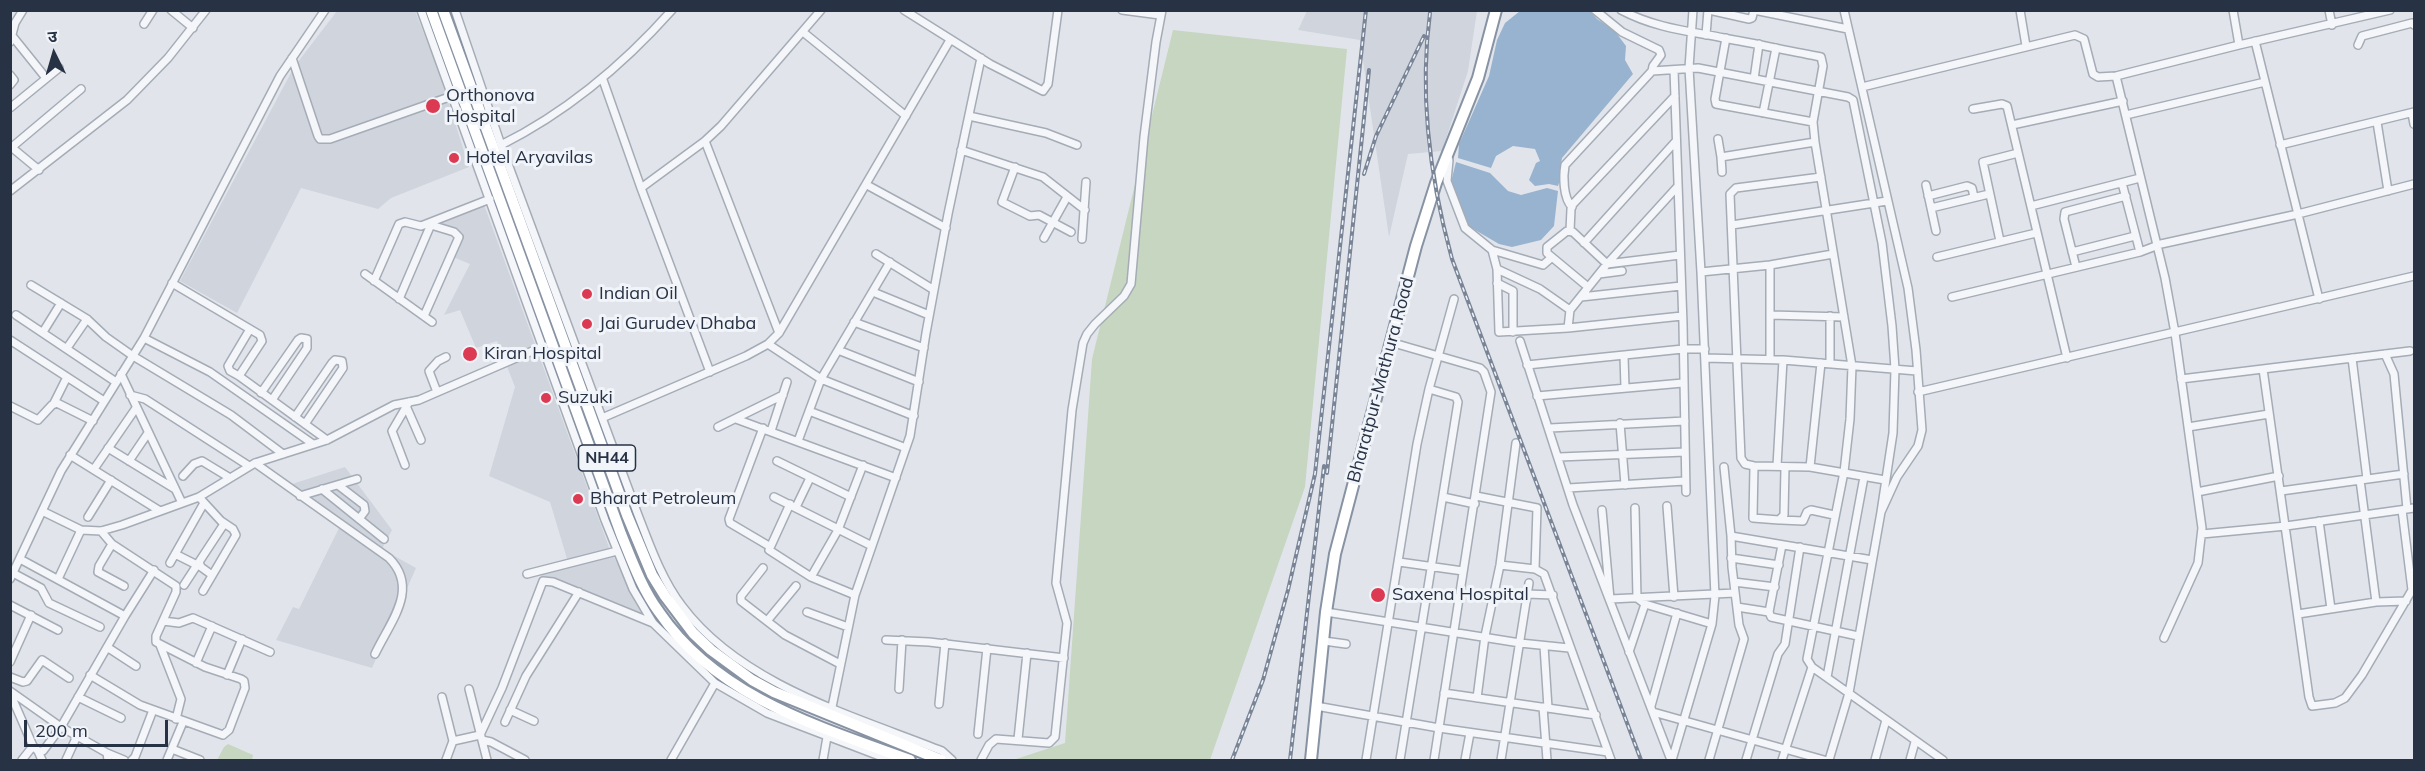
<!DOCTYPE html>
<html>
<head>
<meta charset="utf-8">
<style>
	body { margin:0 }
	#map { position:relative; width:2425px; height:771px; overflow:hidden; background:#e1e5eb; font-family:Mulish,"Noto Sans Devanagari",sans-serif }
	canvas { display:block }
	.frame { position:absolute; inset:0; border:12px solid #273245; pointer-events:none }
	.north { position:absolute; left:24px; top:24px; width:60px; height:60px; -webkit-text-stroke:4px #f1f4f8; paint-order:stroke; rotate:355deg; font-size:16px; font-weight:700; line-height:24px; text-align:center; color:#273245 }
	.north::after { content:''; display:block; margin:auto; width:21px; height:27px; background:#273245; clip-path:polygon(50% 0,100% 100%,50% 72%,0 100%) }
	.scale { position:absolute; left:24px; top:720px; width:144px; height:27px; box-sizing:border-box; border:3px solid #273245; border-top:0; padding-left:8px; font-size:18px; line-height:21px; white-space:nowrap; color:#273245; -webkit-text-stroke:4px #f1f4f8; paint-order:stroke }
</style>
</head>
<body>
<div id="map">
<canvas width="2425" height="771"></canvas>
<div class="frame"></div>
<div class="north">उ</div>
<div class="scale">200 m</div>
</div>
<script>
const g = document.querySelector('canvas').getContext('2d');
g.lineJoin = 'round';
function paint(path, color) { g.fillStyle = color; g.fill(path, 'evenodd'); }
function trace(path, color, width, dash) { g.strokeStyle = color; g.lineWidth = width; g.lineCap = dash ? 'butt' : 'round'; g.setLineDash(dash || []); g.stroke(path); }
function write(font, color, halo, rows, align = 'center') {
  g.font = font + ' Mulish,sans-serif'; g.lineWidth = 6; g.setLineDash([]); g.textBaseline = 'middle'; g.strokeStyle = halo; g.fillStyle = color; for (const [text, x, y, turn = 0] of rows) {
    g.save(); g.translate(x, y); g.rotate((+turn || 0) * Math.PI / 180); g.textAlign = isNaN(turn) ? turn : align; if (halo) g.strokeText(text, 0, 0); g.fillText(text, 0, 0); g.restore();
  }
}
const built = new Path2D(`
	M337,11H415L438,69L469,167L391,198L378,209L301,188L237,313L180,281L294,67Z
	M1307,11H1477L1468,71L1442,151L1408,154L1389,237L1360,40L1298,30Z
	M482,199L610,550L643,611L641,616L540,575L538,570L568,562L550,502L489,476L515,387L497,341L476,348L460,310L444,315L470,264L453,257L463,233L435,222Z
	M345,467L392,530L382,549L416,568L372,668L276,640L293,607L299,609L342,522L289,485Z`);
const green = new Path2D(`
	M1173,30L1347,49L1305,487L1210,760H1013L1065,743L1092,359Z
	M228,744L253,755L252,760H217L224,747Z`);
const water = new Path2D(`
	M1520,11H1590L1597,19L1614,30L1626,46L1625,60L1633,74L1562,158C1560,168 1562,176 1558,186L1549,184L1535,186L1529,180L1536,163L1540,161L1535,149L1513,146L1496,156L1491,168L1458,158L1459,144L1489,76L1497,40L1505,23Z
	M1456,162L1490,173L1508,191L1521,195L1547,188L1558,191L1554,226L1541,240L1512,247L1499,244L1458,220L1448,194Z`);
const minor = new Path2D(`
	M171,10L193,28
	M421,10L605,520L633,589L653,623L715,683L767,713L890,760
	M455,10L501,145L638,515C650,546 662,580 682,606C741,685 854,716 942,751L952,760
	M904,10L990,64L1043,91L1048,84L1058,10
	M1122,10L1160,15
	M1595,10L1622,32L1659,50L1661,55L1653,66L1652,71
	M1621,10C1655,28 1688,31 1724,38C1757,44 1789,51 1821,57L1823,66L1813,122L1716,104L1715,99L1726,38
	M1709,10L1749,19L1752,18L1754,10
	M1754,10L1848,29
	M2020,10L2026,46
	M2233,10L2239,45
	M2329,10L2332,25
	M144,24L153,10
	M803,32L906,116
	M1706,35L1708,10
	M13,37L46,78
	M2255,41L2319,299
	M10,42L15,23L23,10
	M2358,45L2362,36L2412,23L2414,25
	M292,58L318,136L320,139H330L452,96
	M1674,70L1683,324L1686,492
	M10,75L14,80L10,85
	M2116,76L2165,278L2175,333L2202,528L2198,563L2164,638
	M1754,79L1759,44
	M603,80L641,188L710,372
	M1862,87L2075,35L2084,39L2093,74L2098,77L2116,76L2239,45L2390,10
	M10,108L59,68
	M1973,109L2002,104L2007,106L2067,358
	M1763,113L1776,48
	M2412,113L2414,124
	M2126,115L2265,82
	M969,116L1046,133L1077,145
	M2377,122L2388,191
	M2012,125L2123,101
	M1718,139L1721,157L1815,142L1813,122
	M705,141L779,333
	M1815,142L1852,366L1850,419L1844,472L1807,659L1812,667L1943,760
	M501,145C567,112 623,65 672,10
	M2280,145L2414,112
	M10,146L39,170
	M12,147L81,89
	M961,150L1043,177L1085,210
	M1721,157L1722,172
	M1449,160L1447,181L1465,228L1492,250L1543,265L1551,258
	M1015,167L1002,202L1030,216L1039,215L1071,232
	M1821,177L1736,188L1730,194L1741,458L1745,464L1754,466L1810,467L1885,480
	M2122,183L2140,252
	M867,185L946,228
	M1926,185L1936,231
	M641,188L705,141L721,126L821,10
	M10,191L127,100L168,58L206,10
	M1928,196L1967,186L1972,188L1974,197
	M2031,206L2140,178
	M1572,207C1563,198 1563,176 1565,165L1652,71L1698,68L1848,97L1853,100L1882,243L1892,326L1895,369L1893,433L1881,512
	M1931,208L1989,194
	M1732,225L1887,201
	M1570,231L1571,209L1573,204L1675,96
	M1044,238L1067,197
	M1082,239L1086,182
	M2000,241L1983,162L2018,153
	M1584,243L1676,141
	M1492,250L1497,269L1499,332L1568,328L1682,316
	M2072,252L2135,236
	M876,254L934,290
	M1937,257L2036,233
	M1770,265V359
	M2076,267L2064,219L2065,212L2126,196
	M1497,269L1540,289L1570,310
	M1701,272L1770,265L1833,254
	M365,274L432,322
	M1599,274L1622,271
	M374,281L399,224L405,222L421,226L490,199
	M172,283L260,335L262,341L239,376L327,440
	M1497,283L1513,291V332
	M31,285L87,319L106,337L133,356L231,415L283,454
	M1588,287L1547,253V247L1567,231L1573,232L1607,264L1680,255
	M873,292L929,315
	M1581,297L1681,286
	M1952,297L2140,252L2161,244L2298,214L2414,184
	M399,299L432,222
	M16,315L116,382
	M1771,315L1844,317
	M424,316L459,237L454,232L431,225
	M1830,316V363
	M854,322L924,348
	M1568,328L1570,310L1607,264L1678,186
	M43,332L61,303
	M144,338L210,372L313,444
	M10,340L104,401
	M1520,341L1573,505L1671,760
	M1390,342L1480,368L1484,372L1491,392L1434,760
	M768,344L821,379L914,416
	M67,348L87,319
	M838,350L919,382
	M2385,354L2394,374L2407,509
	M1624,356L1625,388
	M1705,358L1783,360L1917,371
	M2352,358L2367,479
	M1527,365L1683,349H1705
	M2263,369L2309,697L2312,706L2335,703L2345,698L2362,675L2412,590L2402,510
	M121,374L182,503
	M239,376L230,371L228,366L250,329
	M2181,379L2410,351
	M437,392L429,371L438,361L446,357
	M1918,392L2414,276
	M261,393L298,340L301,338L307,339V348L272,400
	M130,395L145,399L249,466
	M1537,396L1683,383
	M54,403L67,377
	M10,406L38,420L52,405L57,403L93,421
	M406,406L421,440
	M809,411L906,448
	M295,417L332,363L335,360L342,361L343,368L305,424
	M602,418L746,356L768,344L779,333L950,40
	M736,419L896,478
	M1620,423L1625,485
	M718,427L783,395
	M2188,427L2269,414
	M763,428L729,519L730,523L769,546
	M1550,428L1685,421
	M771,431L787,382
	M798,441L821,379L890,262
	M108,448L175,489
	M70,455L160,511
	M1559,457L1685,452
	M129,461L148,433
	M777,461L851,497
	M255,463L389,558C420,589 390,622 375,654
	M405,465L392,431L409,402
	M1754,466L1753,518L1779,520L1784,515L1785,467
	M1777,466L1783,360
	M1810,467L1821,363
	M94,469L136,408
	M183,476L194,464L202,461L230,478
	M2360,480L2376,602
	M338,485L364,505L365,511L359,519
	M1568,488L1685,481
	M322,489L384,539
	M2281,491L2404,474
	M2197,492L2279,476
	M300,496L357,479
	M1476,496L1537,508L1535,569
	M199,497L221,521L233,529L236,535L203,591
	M774,497L872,546
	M1443,497L1475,504
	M790,504L769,550L811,577L855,595
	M1667,506L1674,597
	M796,507L810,478
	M1635,508L1637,598L1645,604L1712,624L1715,596L1701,272L1689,68L1693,10
	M1602,510L1610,599L1735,593
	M42,511L81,530L101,531L122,525L199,497L255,463L327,440L394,405L419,400L544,346
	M88,517L111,480
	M1781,520L1803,521L1807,512L1811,510L1834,515
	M2319,521L2331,609
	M2202,534L2286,526L2414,508
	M1731,536L1872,560
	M112,544L99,566L98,572L124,586
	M1782,545L1769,612L1771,617L1858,636
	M175,554L197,565
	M1731,558L1779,565
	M20,559L125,616
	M1399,562L1463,571
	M170,563L204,503
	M1500,565L1535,569L1544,574L1611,760
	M763,568L741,596V601L785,635L840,664
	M13,573L41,588L49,603L100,627
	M527,574L617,551
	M212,575L201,567L199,562L224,524
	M811,577L838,530L863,465
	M10,579L61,471L144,338L280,76L325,10
	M58,579L81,530
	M1734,582L1775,587
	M184,585L199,562
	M1527,594L1553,595
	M10,605L58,630
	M1737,607L1769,612
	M807,612L848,627
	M1326,612L1520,643L1569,648
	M2298,614L2376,602L2406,601
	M163,621L179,623L193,618L270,652
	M767,621L796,586
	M886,640L929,642L1064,658
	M1324,641L1346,644
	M160,645L181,699L176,719
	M1544,646L1548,708
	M107,647L136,666
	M1629,652L1645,604
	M10,662L31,615
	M196,663L212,626
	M90,675L140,705L223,735L229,730L245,688L244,681L241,679L205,667L156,642V636L176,592V586L112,544L101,531
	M227,675L242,639
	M10,677L23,682L27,681L42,660L69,678
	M1827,677L1864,477
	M469,689L487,760
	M899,689L902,640
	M10,691L61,727L107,753L108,760
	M10,693L33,746L38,751H43L61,727L125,616L154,570
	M1444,693L1596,715
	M78,697L121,718
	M442,697L453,741L446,760
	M1477,698L1485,636L1500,565L1516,443
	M939,704L945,643
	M1316,706L1439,728L1608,752
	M1651,706L1677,613
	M832,707L855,595L910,436L926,333L948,214L981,58
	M1543,707L1547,760
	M510,710L534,721
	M1653,712L1824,760
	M505,722L526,676L579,592
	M978,734L987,648
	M1018,739L1027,653
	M482,740L491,742L525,760
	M453,741L480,735L502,688L543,581L553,582L653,623
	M172,749L200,760
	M38,751L42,760
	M107,753L124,760
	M22,760L33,746
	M66,760L77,736
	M132,760L135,757L153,710
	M167,760L183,722
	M671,760L715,683
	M823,760L827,737
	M981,760L989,745L996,739L1049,743L1055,737L1067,623L1056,583L1072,410L1083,343L1087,334L1095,324L1124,296L1131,284L1144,137L1156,42L1162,10
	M1366,760L1417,444L1429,389L1454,299
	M1400,760L1458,402L1456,397L1429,389
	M1465,760L1470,733
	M1501,760L1529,583
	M1672,760L1712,624
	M1709,760L1744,639L1739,625L1732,567L1731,536L1724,467
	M1746,760L1778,654L1785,644L1800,547
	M1782,760L1812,667
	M1829,760L1849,693L1881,512L1897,477L1918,446L1922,430L1916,350L1908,288L1844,10
	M1875,760L1886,720
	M1910,760L1915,742`);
const highway = new Path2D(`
	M431,10L621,534C632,561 642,589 659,612C717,697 819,727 910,760
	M443,10L627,515L652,575L665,596L693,633L711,650L752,680L774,692L941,760
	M1311,760L1326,612L1335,554L1416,246L1436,183L1478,78L1496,10`);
const rail = new Path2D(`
	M1430,13C1419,95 1430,179 1452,259L1641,760
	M1364,174L1376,136L1424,36
	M1327,473L1369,70
	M1232,760L1263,680L1288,590L1315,474L1366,10
	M1290,760L1324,466`);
const markers = [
	[433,106,8,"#dc3a53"],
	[454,158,6,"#dc3a53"],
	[587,294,6,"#dc3a53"],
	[587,324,6,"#dc3a53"],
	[470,354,8,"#dc3a53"],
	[546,398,6,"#dc3a53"],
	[578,499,6,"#dc3a53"],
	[1378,595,8,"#dc3a53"]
];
const shields = [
	[607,458,57]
];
const shieldNames = [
	["NH44",607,458]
];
const poiNames = [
	["Orthonova",446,96],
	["Hospital",446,117],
	["Hotel Aryavilas",466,158],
	["Indian Oil",599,294],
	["Jai Gurudev Dhaba",599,324],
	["Kiran Hospital",484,354],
	["Suzuki",558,398],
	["Bharat Petroleum",590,499],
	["Saxena Hospital",1392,595]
];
const streetNames = [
	["Bharatpur-Mathura Road",1381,380,-75]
];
paint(built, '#cfd4dd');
paint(green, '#c7d6c1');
paint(water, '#98b3cf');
trace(minor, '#a5acb6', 10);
trace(highway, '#8792a3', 14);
trace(minor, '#f4f6f9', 7);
trace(highway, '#fff', 10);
trace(rail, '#798497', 4);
trace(rail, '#f1f4f8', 1.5, [4.5]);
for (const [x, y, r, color] of markers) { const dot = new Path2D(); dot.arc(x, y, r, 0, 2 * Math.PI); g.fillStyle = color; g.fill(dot); trace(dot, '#f1f4f8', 2); }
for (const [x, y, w] of shields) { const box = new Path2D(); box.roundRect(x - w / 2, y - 13, w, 26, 4.5); g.fillStyle = '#f1f4f8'; g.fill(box); trace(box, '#273245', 1.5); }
write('bold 16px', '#273245', null, shieldNames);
write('18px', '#273245', '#f1f4f8', poiNames, 'left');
write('18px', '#273245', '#f1f4f8', streetNames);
</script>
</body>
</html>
